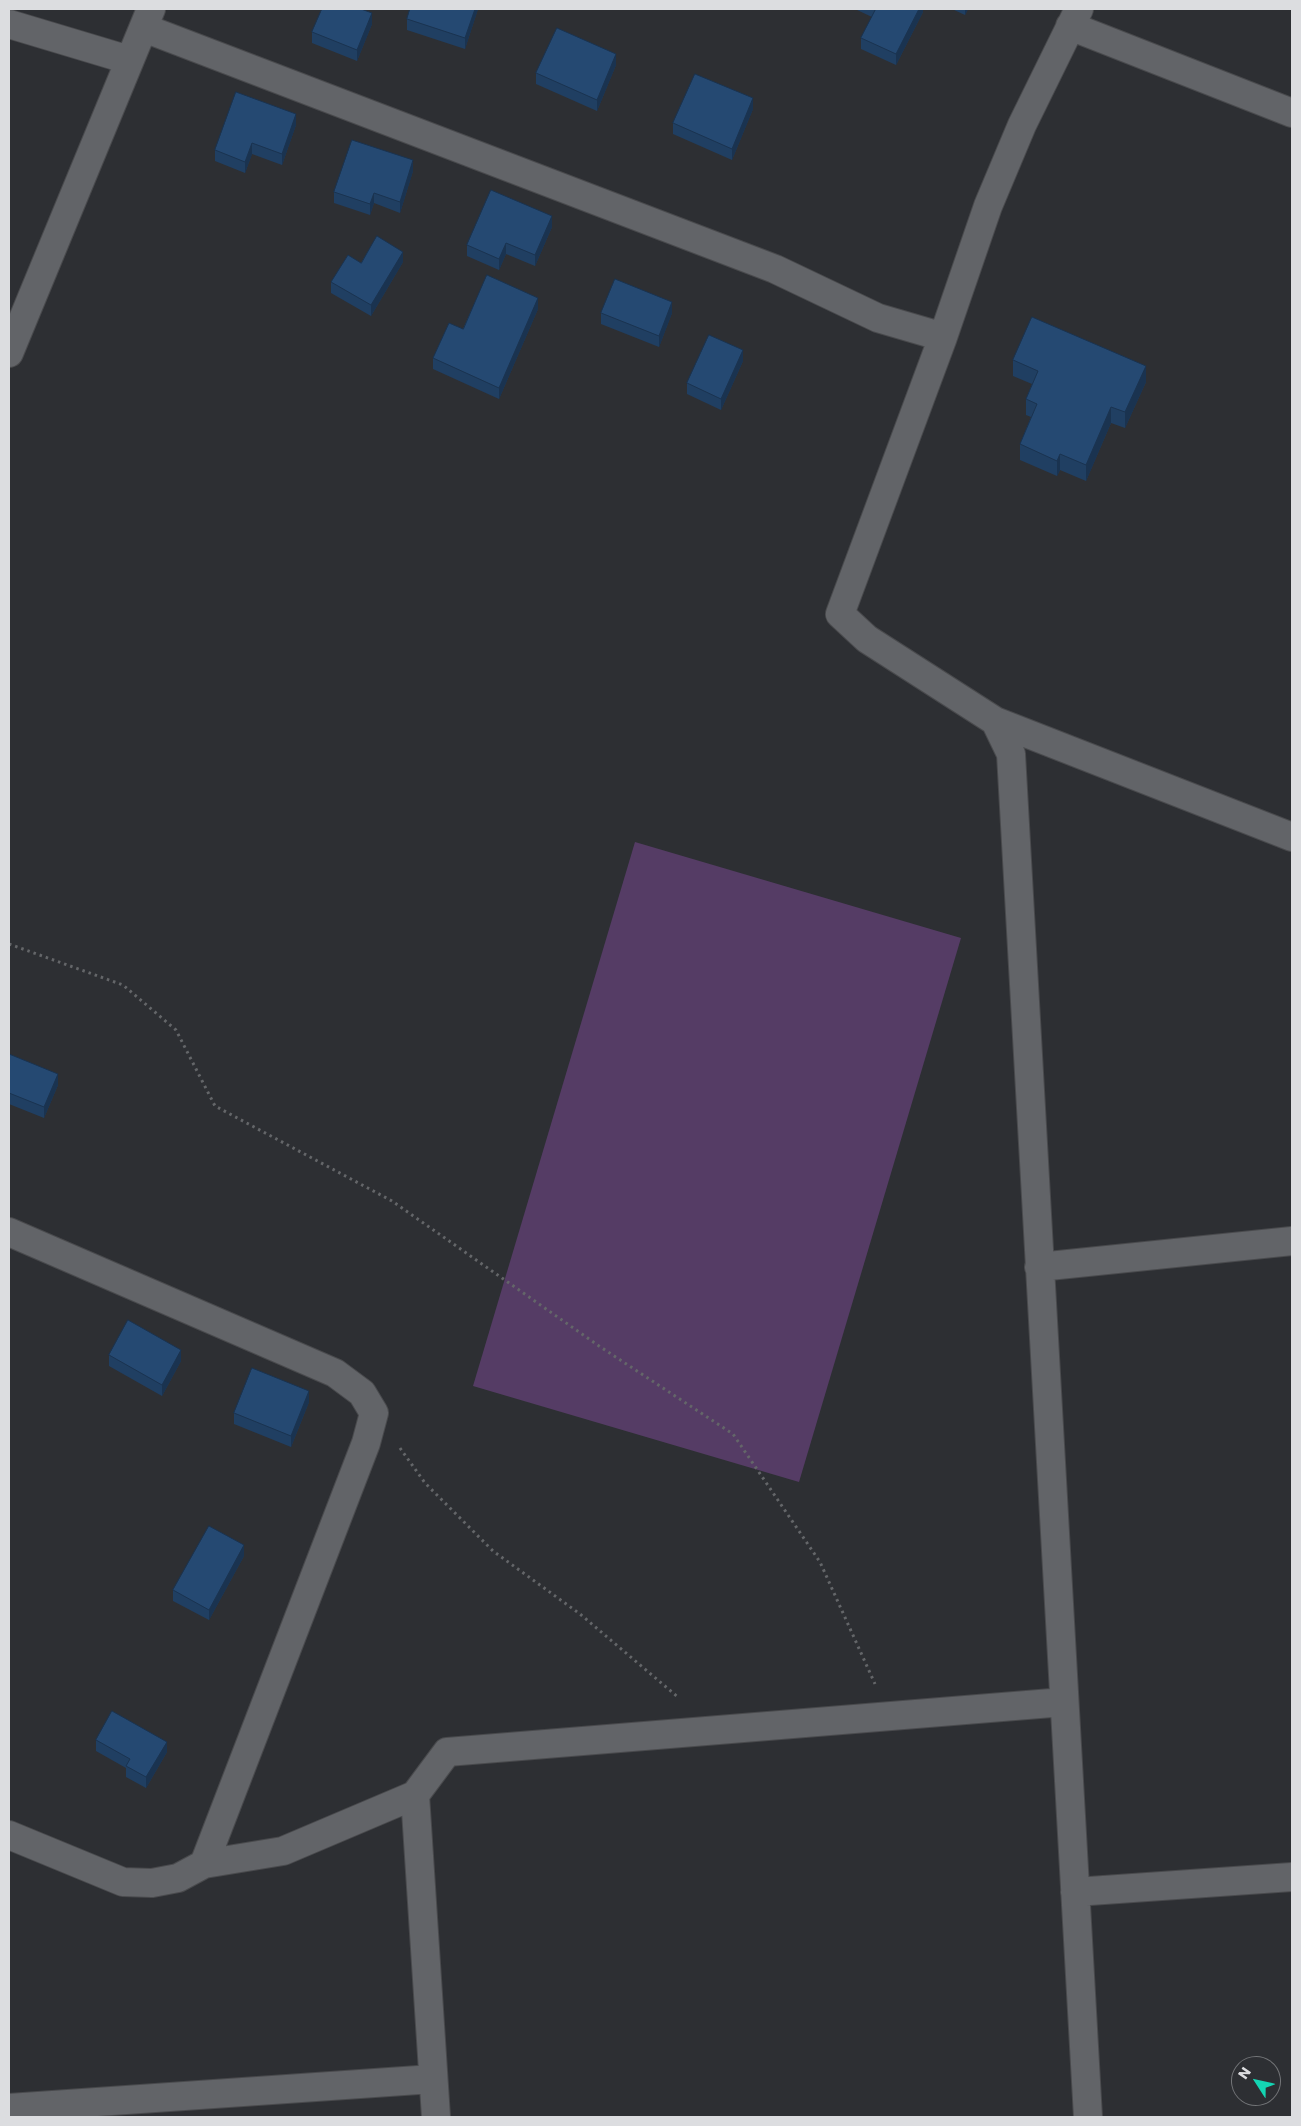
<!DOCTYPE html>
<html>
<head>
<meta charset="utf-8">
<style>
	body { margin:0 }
	#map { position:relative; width:1301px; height:2126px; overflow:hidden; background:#2d2f33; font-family:Poppins,sans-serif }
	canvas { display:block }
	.frame { position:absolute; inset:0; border:10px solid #dcdde0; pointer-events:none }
	.north { position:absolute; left:1231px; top:2056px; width:50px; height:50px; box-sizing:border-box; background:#2d2f33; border:1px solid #737578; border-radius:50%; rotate:305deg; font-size:14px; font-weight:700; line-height:20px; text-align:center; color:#dcdde0 }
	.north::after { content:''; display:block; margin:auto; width:18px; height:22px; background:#14d5b3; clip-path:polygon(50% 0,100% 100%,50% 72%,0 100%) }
</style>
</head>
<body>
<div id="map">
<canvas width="1301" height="2126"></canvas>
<div class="frame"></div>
<div class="north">N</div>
</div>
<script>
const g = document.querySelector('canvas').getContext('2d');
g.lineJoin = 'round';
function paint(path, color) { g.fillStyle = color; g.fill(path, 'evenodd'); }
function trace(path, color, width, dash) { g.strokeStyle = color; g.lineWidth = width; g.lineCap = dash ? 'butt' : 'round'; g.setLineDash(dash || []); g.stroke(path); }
const green = new Path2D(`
	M635,842L961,938L799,1482L473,1386Z`);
const path = new Path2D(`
	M9,944L123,985L176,1030L215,1106L392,1201L599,1346L733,1434L820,1562L875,1684
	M400,1448L425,1483L493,1551L580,1614L679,1698`);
const minor = new Path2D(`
	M9,24L129,60
	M1070,26L1292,113
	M144,28L775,269L878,318L943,337L988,206L1022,125L1079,9
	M943,337L840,614L867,639L995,721L1011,754L1088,2117
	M9,353L151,9
	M995,721L1292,837
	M9,1232L335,1373L362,1393L374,1413L366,1443L204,1864L178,1878L152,1883L123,1882L9,1835
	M1039,1267L1292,1241
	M204,1864L283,1851L415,1795
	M1075,1892L1292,1877
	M9,2108L433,2079
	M436,2117L415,1795L447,1752L1064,1702`);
const wall = new Path2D(`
	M478,9L465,49L407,30V19Z
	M855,9H923V12L896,65L861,49V38L872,17Z
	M952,9H968L965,15Z
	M372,24L357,61L312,43V32Z
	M616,65L597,111L536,84V73Z
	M753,109L732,160L673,134V123Z
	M296,125L282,165L252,154L245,173L215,161V150Z
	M413,171L400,213L374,203L370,215L334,203V192Z
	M552,227L535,266L506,254L499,270L467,256V245Z
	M403,262L371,316L331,293V282Z
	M538,309L499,399L433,369V358Z
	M601,313H672L659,347L601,324Z
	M1013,360L1146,382L1125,428L1111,423L1086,481L1060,470L1057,476L1020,460V444L1031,417L1026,415V399L1032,384L1013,376Z
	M743,361L721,410L687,394V383Z
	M9,1054L58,1085L44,1118L9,1104Z
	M109,1355L181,1361L162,1396L109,1366Z
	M309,1402L291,1447L234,1424V1413Z
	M244,1556L209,1620L173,1601V1590Z
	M96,1740L167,1752L146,1788L126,1777V1768L96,1751Z`);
const shadedWall = new Path2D(`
	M475,9H478L465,49V38Z
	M919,9H923V12L896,65V54Z
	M965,9H968L965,15Z
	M372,13V24L357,61V50Z
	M616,54V65L597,111V100Z
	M753,98V109L732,160V149Z
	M296,114V125L282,165V154Z
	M252,143V154L245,173V162Z
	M413,160V171L400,213V202Z
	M374,193V203L370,215V204Z
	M552,216V227L535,266V255Z
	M506,243V254L499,270V259Z
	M403,252V262L371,316V305Z
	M538,298V309L499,399V388Z
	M672,302V313L659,347V336Z
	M743,350V361L721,410V399Z
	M1146,366V382L1125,428V412Z
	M1111,407V423L1086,481V465Z
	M1060,454V470L1057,476V461Z
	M58,1074V1085L44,1118V1107Z
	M181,1350V1361L162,1396V1385Z
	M309,1391V1402L291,1447V1436Z
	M244,1545V1556L209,1620V1610Z
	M167,1742V1752L146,1788V1777Z`);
const building = new Path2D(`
	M322,9H361L372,13L357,50L312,32Z
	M410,9H475L465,38L407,19Z
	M876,9H919L896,54L861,38Z
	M557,28L616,54L597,100L536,73Z
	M695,74L753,98L732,149L673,123Z
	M236,92L296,114L282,154L252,143L245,162L215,150Z
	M352,140L413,160L400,202L374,193L370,204L334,192Z
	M491,190L552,216L535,255L506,243L499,259L467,245Z
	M377,236L403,252L371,305L331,282L348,255L361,263Z
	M487,275L538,298L499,388L433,358L449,323L463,329Z
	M615,279L672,302L659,336L601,313Z
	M1032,317L1146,366L1125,412L1111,407L1086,465L1060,454L1057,461L1020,444L1037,404L1026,399L1038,371L1013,360Z
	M709,335L743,350L721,399L687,383Z
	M9,1054L58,1074L44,1107L9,1093Z
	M128,1320L181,1350L162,1385L109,1355Z
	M252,1368L309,1391L291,1436L234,1413Z
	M209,1526L244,1545L209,1610L173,1590Z
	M112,1711L167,1742L146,1777L126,1766L130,1759L96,1740Z`);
paint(green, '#553c65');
trace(minor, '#494a4d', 30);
trace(path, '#646669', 3, [2.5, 4]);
trace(minor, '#626468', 28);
paint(wall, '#203f62');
paint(shadedWall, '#1a3350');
paint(building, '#254972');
trace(building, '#1a3350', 1);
</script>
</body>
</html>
